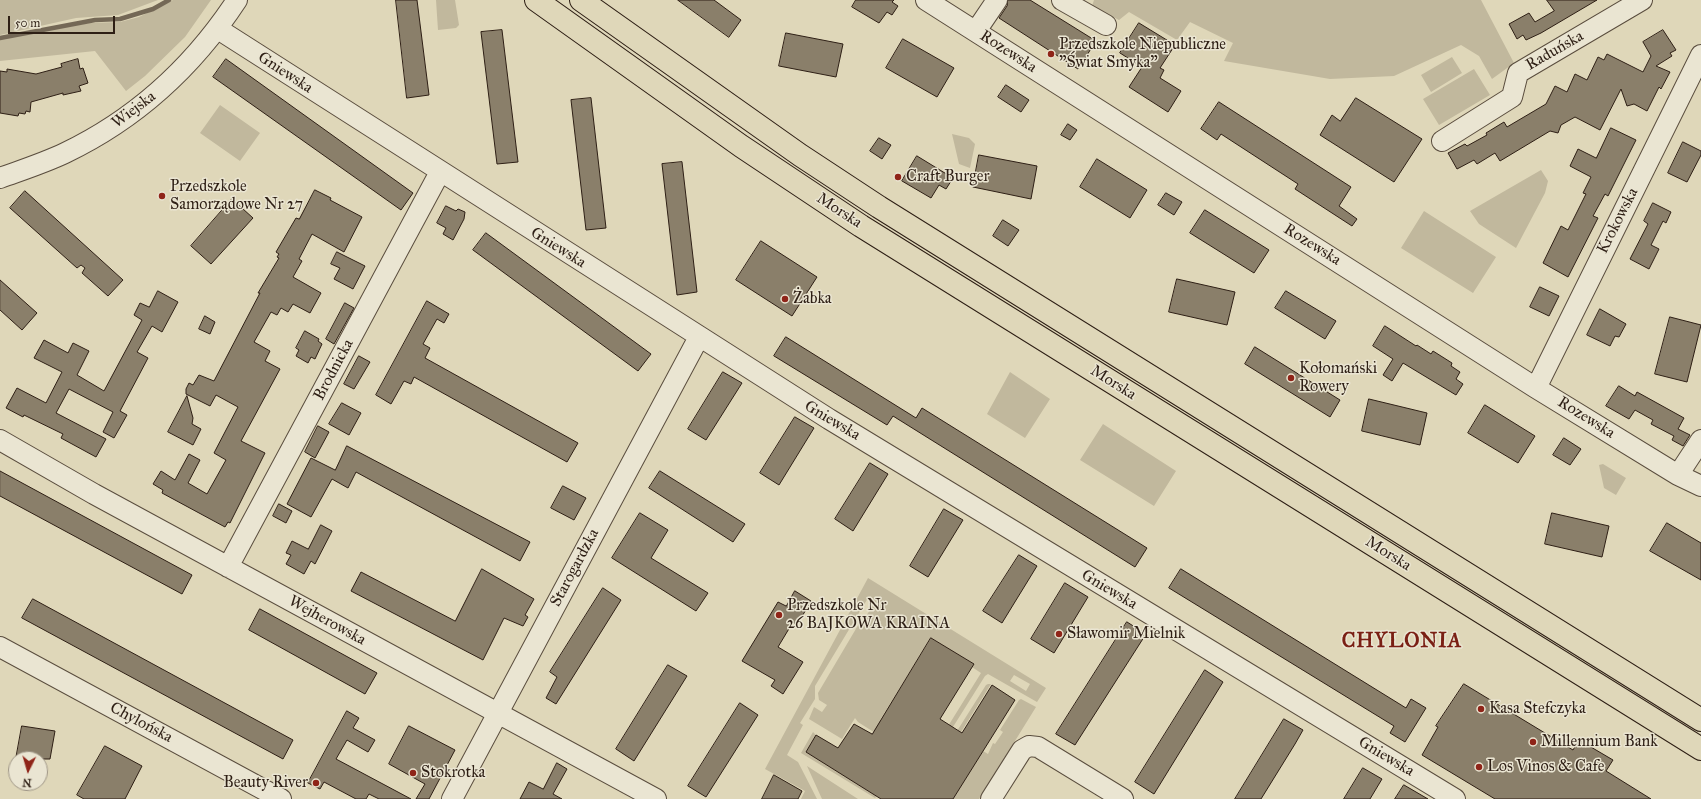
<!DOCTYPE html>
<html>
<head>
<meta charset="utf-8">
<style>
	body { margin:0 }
	#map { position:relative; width:1701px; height:799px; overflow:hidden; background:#dfd7b9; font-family:"IM FELL Great Primer",serif }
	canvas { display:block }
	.north { position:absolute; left:8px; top:751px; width:40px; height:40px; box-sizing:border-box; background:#eae5d2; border:1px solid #9f9686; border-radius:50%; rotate:185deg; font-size:11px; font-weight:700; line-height:16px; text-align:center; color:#2e1f15 }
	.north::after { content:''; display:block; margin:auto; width:14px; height:18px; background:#8f2418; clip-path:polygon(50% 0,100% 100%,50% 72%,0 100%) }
	.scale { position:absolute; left:8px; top:16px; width:107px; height:18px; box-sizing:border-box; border:2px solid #2e1f15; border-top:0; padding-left:5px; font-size:12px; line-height:14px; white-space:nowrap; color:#2e1f15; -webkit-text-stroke:3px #eae5d2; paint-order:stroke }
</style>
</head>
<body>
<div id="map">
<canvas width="1701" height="799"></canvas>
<div class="north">N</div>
<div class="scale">50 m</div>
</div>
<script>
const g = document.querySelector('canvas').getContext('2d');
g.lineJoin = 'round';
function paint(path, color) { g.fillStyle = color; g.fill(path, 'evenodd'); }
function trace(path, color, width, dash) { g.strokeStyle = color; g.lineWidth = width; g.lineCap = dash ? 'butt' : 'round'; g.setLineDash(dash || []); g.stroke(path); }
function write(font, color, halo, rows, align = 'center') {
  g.font = font + ' "IM FELL Great Primer",serif'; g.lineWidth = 3; g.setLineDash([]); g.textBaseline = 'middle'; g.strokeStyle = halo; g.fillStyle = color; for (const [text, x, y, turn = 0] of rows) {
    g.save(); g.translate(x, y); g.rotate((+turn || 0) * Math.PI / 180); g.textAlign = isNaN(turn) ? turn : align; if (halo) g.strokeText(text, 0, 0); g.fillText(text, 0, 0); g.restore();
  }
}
const green = new Path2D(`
	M0,0H158L118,15L76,18L0,35Z
	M173,0H211L185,37L145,76L126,91L95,51L0,61V39L89,23L120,22L139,17Z
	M436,0H455L459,25L456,28L438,30Z
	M1094,0H1481L1514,63L1492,79L1479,56L1461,45L1394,76L1330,79L1224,61L1233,43L1190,22L1177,40L1129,12L1119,20L1092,6Z
	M1452,57L1462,73L1431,92L1421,75Z
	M1474,69L1490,95L1439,125L1423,99Z
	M220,105L260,133L240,161L200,133Z
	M952,134L969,138L975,144L970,168L959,164Z
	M1541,170L1548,181L1545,193L1516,248L1479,224L1470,211Z
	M1424,211L1496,257L1473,293L1401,248Z
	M1010,372L1050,399L1025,438L987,414Z
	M1103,424L1176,471L1154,506L1080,460Z
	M1603,464L1626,478L1616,495L1604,488L1599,465Z
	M868,578L1046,688L1037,702L988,674L985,676L931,762L932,752L981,673L972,667L974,664L931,638L880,720L902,750L858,722L855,718L842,739L809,719L814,707L822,712L827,705L819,700L818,693L860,622L863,621L875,602L868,598L815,686V699L800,723L803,725L787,755L798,762L817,799H801L805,791L765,769ZM1014,675L1030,684L1026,691L1010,681Z
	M988,684H991L921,796L918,793L986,685Z
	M1021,699L1036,707L979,799H953L983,751L988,754L993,743L995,744L1003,732L1000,730L1019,700Z
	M813,732L816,735L806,752L877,796L875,798L801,753Z
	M807,766L858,799H822Z`);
const stream = new Path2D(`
	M0,38L95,20L120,19L153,9L169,0`);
const building = new Path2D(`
	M396,0H417L429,95L407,98Z
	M678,0H714L741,20L729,37Z
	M856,0H894L892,2L898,6L892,15L887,12L879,23L852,7Z
	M1008,0H1030L1096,41L1078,69L999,18L1007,6Z
	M1547,0H1597L1541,33L1526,40L1523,35L1517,39L1509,24L1529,13L1535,22L1554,11Z
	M1139,23L1175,45L1160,68L1164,70L1160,78L1181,91L1168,112L1129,87L1142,67L1120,53Z
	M502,30L518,162L497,164L481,32Z
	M1663,30L1676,50L1670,53L1672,56L1656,66L1670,72L1661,89L1659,87L1647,111L1634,104L1627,106L1621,89L1600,130L1575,117L1561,125L1558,133L1550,131L1500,161L1495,153L1477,164L1474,160L1457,169L1448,153L1465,144L1467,146L1487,135L1486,133L1504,122L1507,127L1546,104L1555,86L1567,92L1575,74L1587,80L1598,57L1604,60L1607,54L1643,72L1651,56L1643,42Z
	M786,33L843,44L836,77L779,66Z
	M903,39L954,68L937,97L886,68Z
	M78,59L80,69L83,68L88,83L79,86L81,91L63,95V93L31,102L30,112L26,111L25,114L19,113L18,116L0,113V71L7,72V69L36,74L62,67L61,64Z
	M226,59L413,193L401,210L213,77Z
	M1006,85L1029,100L1021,112L998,97Z
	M591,98L606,228L586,230L571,100Z
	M1356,98L1422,139L1394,182L1320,135L1332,115L1340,121Z
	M1219,102L1351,187L1339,206L1357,219L1352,226L1295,189L1298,184L1221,134L1217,140L1201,129Z
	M1068,124L1077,130L1070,140L1061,135Z
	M1611,128L1636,140L1608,196L1605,194L1593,216L1598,218L1568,277L1543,263L1561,226L1568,230L1586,194L1583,193L1591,177L1570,166L1578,149L1596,158Z
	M879,138L891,145L882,159L870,151Z
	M1683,142L1701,151V155L1687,182L1668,173Z
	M979,155L1037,166L1031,199L973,187Z
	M917,156L953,178L946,189L939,185L931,198L902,181Z
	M1097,159L1147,190L1130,218L1080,187Z
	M682,162L697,292L677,295L662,164Z
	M315,190L331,198L330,200L362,217L344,252L312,234L299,259L302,261L293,277L321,293L310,313L293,304L288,312L281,308L277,315L271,312L254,342L270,351L265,361L280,369L241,441L265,453L230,523L228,522L225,527L162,493L163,490L153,484L161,471L175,480L189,454L200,460L188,483L207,494L226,460L214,453L238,407L216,395L210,406L186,394V389L189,383L193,385L199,375L214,381L260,293H258L279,258L277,257L279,254L276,252L296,218L299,219Z
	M25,191L123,280L108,296L82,273L85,268L81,265L77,268L10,208Z
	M1166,193L1182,202L1174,215L1158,205Z
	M232,199L253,218L211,264L191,246Z
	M1653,203L1671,212L1666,223L1663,221L1651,245L1659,249L1649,269L1630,259L1648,224L1644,221Z
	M446,206L456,211L458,209L465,212L464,219L453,240L443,234L446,228L437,223Z
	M1205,210L1269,250L1254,273L1190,233Z
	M1003,220L1019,230L1008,246L993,236Z
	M486,233L651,354L638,371L473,250Z
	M761,241L817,277L792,316L736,280Z
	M337,252L365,266L353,289L334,279L340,268L331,264Z
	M1177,279L1235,292L1227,325L1169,312Z
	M0,280L37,313L22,330L0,310Z
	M1540,287L1559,296L1549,316L1530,307Z
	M158,291L178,302L162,332L152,326L137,352L148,358L120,411L127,415L114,438L103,432L113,412L69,389L56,413L106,439L96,457L61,438L63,434L24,415L23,417L6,408L17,388L46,403L62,372L34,358L44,340L68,353L73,343L89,351L77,375L104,391L142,320L134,315L140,303L149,307Z
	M1286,291L1336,321L1325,339L1275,308Z
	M427,301L449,314L444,323L437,319L423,344L430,348L425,358L578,443L567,462L414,377L411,384L404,381L391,404L376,395Z
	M345,303L354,308L334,344L326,339Z
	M1600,309L1626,324L1619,337L1615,336L1610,346L1587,335Z
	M205,316L215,322L210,334L199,329Z
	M1670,317L1701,325L1687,382L1655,374Z
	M1385,326L1416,346L1417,345L1431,354L1433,351L1452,363L1451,366L1460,372L1456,379L1463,384L1456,395L1403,363L1392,381L1383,375L1393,359L1373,346Z
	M305,331L319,339L318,341L322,344L315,359L311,357L308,363L296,356L299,350L296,348Z
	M786,337L916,418L922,408L1147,548L1135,567L893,416L887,425L774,356Z
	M1255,347L1340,400L1330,417L1245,364Z
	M359,356L370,362L354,389L344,384Z
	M723,372L742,383L706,440L688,429Z
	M1619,386L1635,396L1637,392L1684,418L1678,429L1690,435L1683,446L1672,440L1674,436L1651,424L1653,420L1635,410L1629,419L1606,406Z
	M187,396L193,418L192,424L201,429L193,445L168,432Z
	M1369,399L1427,413L1420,445L1362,431Z
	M342,403L361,413L349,435L329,424Z
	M1485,405L1535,436L1518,463L1468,433Z
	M795,417L814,428L779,485L760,473Z
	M318,426L329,432L315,458L305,452Z
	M1564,438L1581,449L1570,465L1553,455Z
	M347,446L530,542L520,561L356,472L348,488L332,479L311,517L287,504L311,458L335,470Z
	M870,463L888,474L853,531L835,519Z
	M0,471L192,575L182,594L0,496Z
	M660,471L745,524L733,542L649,488Z
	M563,486L586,498L574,520L551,508Z
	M279,504L292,511L286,523L273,516Z
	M944,509L963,520L928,577L910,566Z
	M640,513L668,530L651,558L708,593L696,611L612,558Z
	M1552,513L1609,526L1602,557L1545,544Z
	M1667,523L1701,543V580L1650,551Z
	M321,525L332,531L315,564L311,561L304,574L286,564L291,555L286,553L292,541L308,549Z
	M1019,555L1037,566L1002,623L983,611Z
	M482,569L534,599L525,615L528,617L523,626L504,618L483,660L351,591L361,572L455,621Z
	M1181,569L1406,708L1411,699L1426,708L1405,742L1390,733L1394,726L1169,588Z
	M1065,583L1088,597L1054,653L1031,639Z
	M603,588L621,600L556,704L546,698L557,677L550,672Z
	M795,591L811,601L797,625L793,622L778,647L803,662L783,694L771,686L775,680L742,661L778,602L786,606Z
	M33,599L293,740L283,759L22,618Z
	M260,609L377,673L365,694L249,630Z
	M1127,622L1146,634L1075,745L1056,734Z
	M931,638L974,664L940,719L962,733L992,685L1015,700L953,799H881L806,752L816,735L838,748L854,724L872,734Z
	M668,665L687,676L634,761L616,749Z
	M1205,670L1223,682L1154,794L1135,782Z
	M1464,684L1573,750L1579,740L1613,760L1606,771L1651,799H1495L1422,755L1438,727L1436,726Z
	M740,703L758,715L706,797L688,786Z
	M347,711L359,718L353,728L375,740L368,752L347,740L336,759L411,799H379L369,794L366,799H356L324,782L320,789L308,783Z
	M1284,719L1303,730L1295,744L1261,799H1235Z
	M22,726L55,731L50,759H16Z
	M409,726L455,750L429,799H416L425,784L389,764Z
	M105,746L142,766L125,799H84L77,795Z
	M557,763L567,769L553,794L562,799H520L529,782L543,789Z
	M1363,768L1382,779L1370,799H1344Z
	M774,775L802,791L798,799H762Z
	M1404,785L1428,799H1395Z`);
const minor = new Path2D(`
	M926,0L1536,388L1678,475L1701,486
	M1062,0L1106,25
	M218,29L829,419L1455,799
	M976,31L997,0
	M1442,141L1512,97L1518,73L1642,0
	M0,178C22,170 44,163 65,153C138,118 193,67 237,0
	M1536,388L1701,55
	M0,440L94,494L656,799
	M1678,475L1701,440
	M228,567L440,172
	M0,647L281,799
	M452,799L699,337
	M991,799L1022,750L1029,746L1038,747L1123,799`);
const major = new Path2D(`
	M536,0L741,146L861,226L1701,749
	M581,0L800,155L879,207L1701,720`);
const markers = [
	[1051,54,4,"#8f2418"],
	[898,177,4,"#8f2418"],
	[162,196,4,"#8f2418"],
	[785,299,4,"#8f2418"],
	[1291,378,4,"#8f2418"],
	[779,615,4,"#8f2418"],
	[1059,634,4,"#8f2418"],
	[1481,709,4,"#8f2418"],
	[1533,742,4,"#8f2418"],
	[1479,767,4,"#8f2418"],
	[413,773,4,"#8f2418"],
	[316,783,4,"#8f2418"]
];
const poiNames = [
	["Przedszkole Niepubliczne",1059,45],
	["\"Świat Smyka\"",1059,63],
	["Craft Burger",906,177],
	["Przedszkole",170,187],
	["Samorządowe Nr 27",170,205],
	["Żabka",793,299],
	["Kołomański",1299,369],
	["Rowery",1299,387],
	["Przedszkole Nr",787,606],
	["26 BAJKOWA KRAINA",787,624],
	["Sławomir Mielnik",1067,634],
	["Kasa Stefczyka",1489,709],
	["Millennium Bank",1541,742],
	["Los Vinos & Cafe",1487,767],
	["Stokrotka",421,773],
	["Beauty River",308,783,"right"]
];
const streetNames = [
	["Raduńska",1555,51,-30],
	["Rozewska",1008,52,33],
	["Gniewska",285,73,33],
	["Wiejska",134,110,-37],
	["Morska",839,211,33],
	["Krokowska",1618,221,-63],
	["Rozewska",1312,245,32],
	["Gniewska",558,248,32],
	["Brodnicka",334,370,-62],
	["Morska",1113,383,32],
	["Rozewska",1586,418,32],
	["Gniewska",832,421,31],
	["Morska",1388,554,32],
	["Starogardzka",575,568,-62],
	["Gniewska",1109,590,31],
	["Wejherowska",327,621,29],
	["Chylońska",141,723,28],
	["Gniewska",1386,757,31]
];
const districtNames = [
	["CHYLONIA",1402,642]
];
paint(green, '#c1b89d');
trace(stream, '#746856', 4.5);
paint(building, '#8a7f6a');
trace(building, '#2e1f15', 1);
trace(minor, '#5a4d3e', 22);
trace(major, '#2e1f15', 24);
trace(minor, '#eae5d2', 20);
trace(major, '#dfd7b9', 22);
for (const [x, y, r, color] of markers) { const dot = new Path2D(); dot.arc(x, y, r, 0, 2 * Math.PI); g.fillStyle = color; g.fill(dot); trace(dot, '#eae5d2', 1.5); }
write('16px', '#2e1f15', '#eae5d2', poiNames, 'left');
write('16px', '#2e1f15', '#eae5d2', streetNames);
g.letterSpacing = '1px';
write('bold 20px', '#7a1f14', '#eae5d2', districtNames);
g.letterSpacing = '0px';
</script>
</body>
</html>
